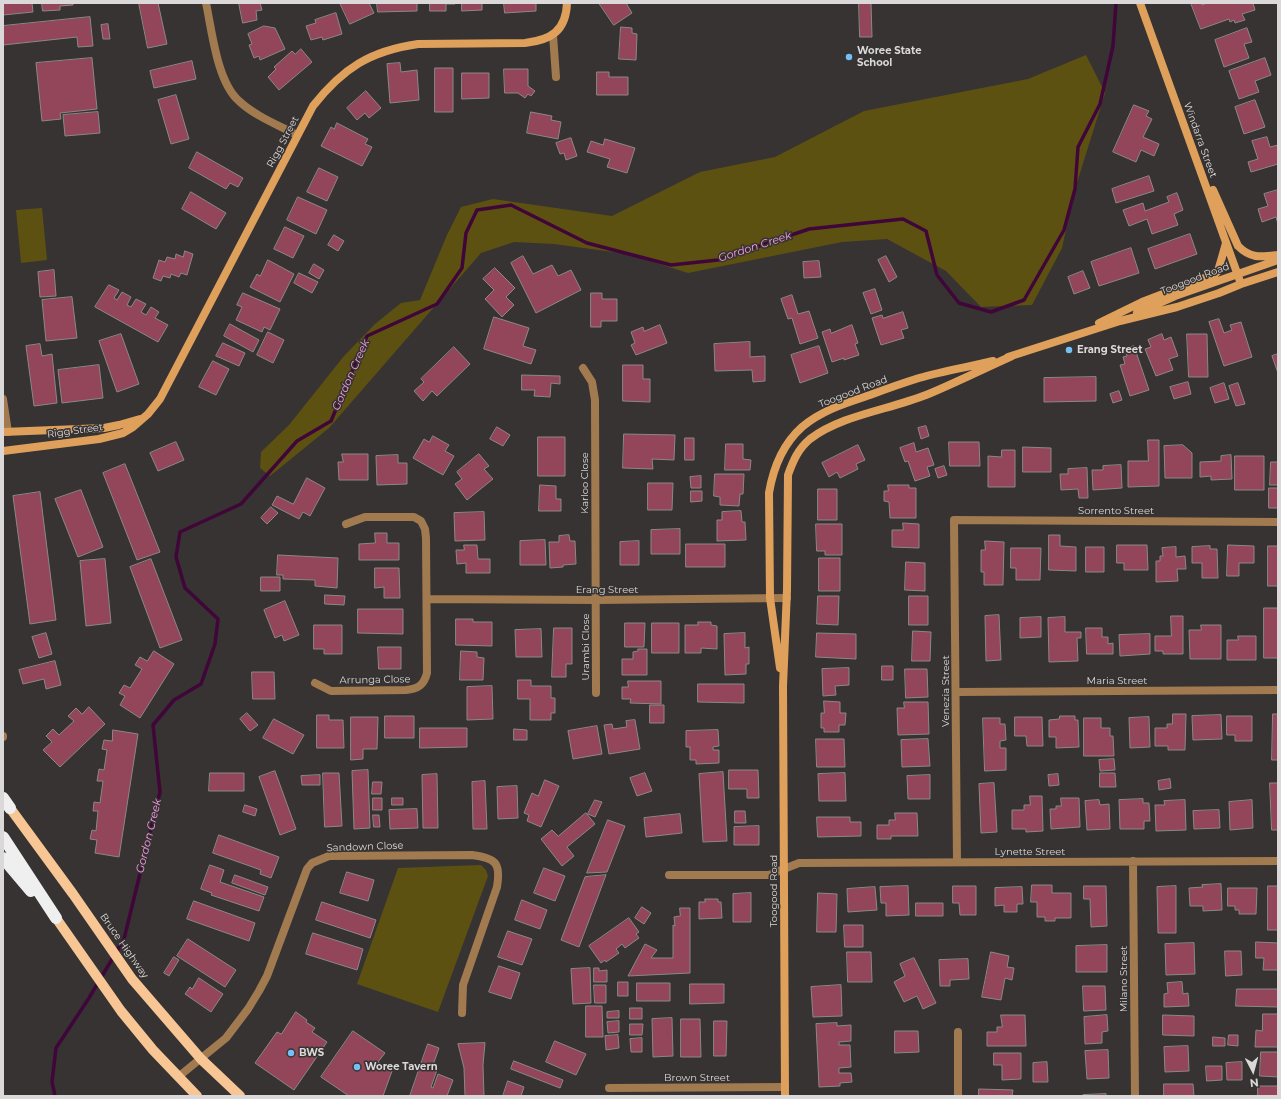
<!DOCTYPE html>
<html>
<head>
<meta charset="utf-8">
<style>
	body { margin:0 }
	#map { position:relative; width:1281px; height:1099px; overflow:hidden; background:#363332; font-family:Montserrat,sans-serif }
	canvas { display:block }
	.frame { position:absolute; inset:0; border:4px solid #dad8d8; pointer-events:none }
	.north { position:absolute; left:1233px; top:1051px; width:40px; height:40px; -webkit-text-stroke:3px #363332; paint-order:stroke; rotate:174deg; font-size:11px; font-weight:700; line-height:16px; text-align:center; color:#dad8d8 }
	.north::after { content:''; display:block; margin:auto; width:14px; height:18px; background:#dad8d8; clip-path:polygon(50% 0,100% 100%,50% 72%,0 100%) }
</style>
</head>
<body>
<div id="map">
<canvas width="1281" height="1099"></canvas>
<div class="frame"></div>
<div class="north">N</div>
</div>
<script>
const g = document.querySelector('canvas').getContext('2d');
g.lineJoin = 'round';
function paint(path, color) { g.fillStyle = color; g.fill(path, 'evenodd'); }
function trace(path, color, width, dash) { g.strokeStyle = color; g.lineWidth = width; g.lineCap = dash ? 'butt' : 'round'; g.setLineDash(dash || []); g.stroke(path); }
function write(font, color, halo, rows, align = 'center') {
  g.font = font + ' Montserrat,sans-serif'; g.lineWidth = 3; g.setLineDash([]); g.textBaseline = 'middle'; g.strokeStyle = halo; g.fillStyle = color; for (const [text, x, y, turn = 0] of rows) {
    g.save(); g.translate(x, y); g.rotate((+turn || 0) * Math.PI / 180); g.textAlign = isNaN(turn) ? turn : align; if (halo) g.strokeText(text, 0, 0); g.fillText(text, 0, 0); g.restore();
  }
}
const green = new Path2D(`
	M1086,55L1105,93L1075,189L1062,248L1032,305L981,307L946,271L887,239L842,242L688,273L628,254L554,244L514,242L481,253L329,428L270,476L260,468L261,452L289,425L344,356L375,324L401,303L420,300L447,235L461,207L493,199L612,216L700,172L775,157L864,111L1028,79Z
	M42,208L47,260L21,263L16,210Z
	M481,865L486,870L488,876L438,1012L357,984L398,868Z`);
const stream = new Path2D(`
	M55,1096L52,1082L56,1048L89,998L124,939L160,792L153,725L174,700L201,684L215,644L218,619L185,588L176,557L180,532L241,504L297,441L331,421L367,336L437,304L462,268L466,233L477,210L511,205L587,243L671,265L718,260L809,229L903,219L926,231L937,275L959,303L991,312L1024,300L1064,230L1075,189L1078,147L1100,104L1113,46L1116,3`);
const building = new Path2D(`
	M3,3H32L33,12L3,15Z
	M42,3H73V5L60,6V10L43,11Z
	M139,3H158L167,44L148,48Z
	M239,3H260L262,10L256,11L257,20L243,23Z
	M340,3H369L374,13L350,24Z
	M377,3H417V11L378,12Z
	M430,3H455V4H446V11H430Z
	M462,3H482V10L462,11Z
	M504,3H536V11L505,13Z
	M599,3H626L632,13L614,25Z
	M859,3H871L872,37H860Z
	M1191,3H1201L1202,5L1207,3H1253L1255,10L1242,14L1245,20L1235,23L1234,20L1230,22L1229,19L1201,29Z
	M336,13L342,34L323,40L322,37L311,40L306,26L316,23L315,20Z
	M90,17L93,46L78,47L77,37L3,45V26Z
	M108,24L110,39H103L101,25Z
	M264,26L275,28L285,49L260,60L259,56L254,58L249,45L252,44L248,34Z
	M621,27L632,28V33L637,34L636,60L619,59Z
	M1247,28L1252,42L1244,44L1249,58L1224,67L1215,40Z
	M301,49L312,62L279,90L268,77L276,69L274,67L292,51L295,54Z
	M92,58L97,109L60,113L61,119L42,121L36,63Z
	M1265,58L1271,75L1255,81L1259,92L1239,99L1229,71Z
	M192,61L196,79L154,88L150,71Z
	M400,63L401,72L417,70L419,100L390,103L387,64Z
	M435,68H453V112H435Z
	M504,69H528V86L535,91L531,96L528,94L525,98L518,93H505Z
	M597,72H609V77H628V95H597Z
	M462,73H489V98L462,99Z
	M366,91L381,108L369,118L365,113L357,120L347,108Z
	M176,95L189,139L171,144L158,100Z
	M1255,100L1265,127L1244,134L1235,107Z
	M1134,105L1149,111L1146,116L1152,119L1143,137L1159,144L1154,156L1141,150L1136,162L1113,152Z
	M98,112L100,133L65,136L63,115Z
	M531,112L552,116L551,120L561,122L558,139L527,133Z
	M337,123L368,139L365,144L372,147L362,166L321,146L331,127L334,129Z
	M1267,137L1270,147L1278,145V164L1251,172L1248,162L1258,159L1252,141Z
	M571,138L577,156L566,160L564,153L560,154L556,143Z
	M605,139L635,148L627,173L607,167L610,159L587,152L591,141L603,145Z
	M197,152L243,178L238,187L230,183L226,189L189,168Z
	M319,168L338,177L327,201L307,192Z
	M1149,176L1154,191L1116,203L1112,189Z
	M1278,190V224L1276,217L1262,222L1258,209L1268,206L1264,194Z
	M191,192L226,213L216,229L182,209Z
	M1177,193L1183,210L1174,214L1178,225L1152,234L1147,219L1129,226L1123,210L1143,203L1145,211L1169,202L1167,197Z
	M298,197L327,210L316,234L287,220Z
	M285,227L304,236L293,258L274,249Z
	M1190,234L1197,254L1155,269L1148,249Z
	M334,235L344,241L338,251L328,245Z
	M1131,248L1139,273L1099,286L1091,262Z
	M185,251L193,254L187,275L181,273L179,277L171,274L170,278L163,276L161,281L153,278L159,260L165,262L167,257L175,259L176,254L183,257Z
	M523,256L533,274L552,265L558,276L571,270L581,290L536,313L511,263Z
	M886,256L897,277L889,282L878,260Z
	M268,260L294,274L280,302L250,287L257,274L260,276Z
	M819,261L821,277L804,278L803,262Z
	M314,264L324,270L319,279L309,273Z
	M495,268L515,288L506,297L514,305L502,317L485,299L494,290L483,279Z
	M54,270L56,296L40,297L38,272Z
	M1083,271L1090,288L1074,294L1068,277Z
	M299,273L318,282L312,293L294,283Z
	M109,285L119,290L114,298L117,300L122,292L131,297L127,305L131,307L136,299L146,304L141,312L146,315L151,307L159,312L155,318L168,325L158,342L95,307Z
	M875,289L882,310L871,314L863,293Z
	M243,293L280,309L270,330L264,327L262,332L236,320L242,307L237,305Z
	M591,293H602V299H617V321H601V327H591Z
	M792,295L798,314L809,311L818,338L800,344L792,318L788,319L781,299Z
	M72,297L77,338L46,341L42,300Z
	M903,312L908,328L901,330L904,338L881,345L872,318L882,315L883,318Z
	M494,317L529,328L523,346L536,350L531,364L484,349Z
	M1219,319L1224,333L1232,330L1230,325L1241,322L1252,357L1224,366L1209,322Z
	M230,324L259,340L253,352L224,336Z
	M660,325L667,343L636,355L631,345L635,343L631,332L643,327L644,331Z
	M852,325L858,343L855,344L859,355L844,360V358L832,362L822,332L830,329L831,333Z
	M268,332L284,340L273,363L257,355Z
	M121,334L139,384L117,392L99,341Z
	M1162,334L1164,340L1171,337L1178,356L1169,359L1173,370L1156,376L1145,349L1151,347L1148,340Z
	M1187,334H1207L1208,377H1189Z
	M750,342V357L765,356V381L753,382L752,370L715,371L714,344Z
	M223,343L245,353L239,366L216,356Z
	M40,344L42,356L52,354L57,403L34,406L26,346Z
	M819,346L828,373L800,383L791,355Z
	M1134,346L1149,390L1130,396L1120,365L1125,364L1123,357L1127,356L1125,349Z
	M454,347L470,364L437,396L432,391L423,401L414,391L424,382L421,379Z
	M1278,354V373L1272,356Z
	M213,361L229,369L216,395L199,387Z
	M99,365L103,398L62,403L58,370Z
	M623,365H643V379H650V402L623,401Z
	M522,375L560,376V384L551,383L550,397L534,396L535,390H522Z
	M1096,377V401L1044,402V378Z
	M1188,382L1191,394L1174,399L1170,387Z
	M1224,383L1229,399L1215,403L1210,388Z
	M1238,383L1245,404L1236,406L1229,386Z
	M1119,391L1122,400L1113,403L1110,394Z
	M926,426L929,436L921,439L918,428Z
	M497,427L510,435L503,446L490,439Z
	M624,434L675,435L674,460L652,459L653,469L623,468Z
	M433,436L449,445L445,451L454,456L443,475L413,458L424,439L429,442Z
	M538,437H565V476H538Z
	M685,438H694V460H685Z
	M1148,440H1159V486L1128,487V461H1148Z
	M176,442L184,460L158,471L150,453Z
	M949,442H979L980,466H950Z
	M914,443L916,452L928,448L934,465L927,467L930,476L915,481L908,461L905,462L900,448Z
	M726,444H743V459L751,460L750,470H725Z
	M858,445L865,460L856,464L858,469L840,478L837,472L829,477L822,463Z
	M1183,445L1192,453V478H1165L1164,446Z
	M1023,447L1051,448V472H1023Z
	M1002,450H1015V487H988V456L1001,457Z
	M342,454H368V480H339L338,462H343Z
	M479,454L489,466L484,469L493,479L467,500L455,484L462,479L457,472Z
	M398,455V463H407V484L377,485L376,456Z
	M1231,455L1232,479L1211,480V476L1200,477V462L1221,461V456Z
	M1235,456H1264V490H1235Z
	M1271,462H1278V485H1270Z
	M125,464L160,552L137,560L103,473Z
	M1121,465L1122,488L1093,490L1092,470H1103V466Z
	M944,466L947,475L938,478L935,469Z
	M1087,468L1088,498H1079L1078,489L1061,490L1060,474H1068V469Z
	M715,474H744L743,494H740L739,506L720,505V497L714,496Z
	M701,476V488H691L690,477Z
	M307,478L325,488L310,516L303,512L299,519L272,505L277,496L293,504Z
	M648,483H673L672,510H648Z
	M540,485L556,486V499H561V511H539Z
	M888,485H909V488H916V518H890L889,502L884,501V491H888Z
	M1269,488H1278V508H1269Z
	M818,489H837V520H818Z
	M81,490L103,547L78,557L55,499Z
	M691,491H702V501L691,502Z
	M40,492L56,620L30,624L13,496Z
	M271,507L278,513L267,524L261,518Z
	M741,511L742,522H745L746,540L717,541V520H722V512Z
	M484,512L485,540L455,541L454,513Z
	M903,523L919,524V548L892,547V530H903Z
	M816,524H842V555H825V551H817Z
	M680,529V554H651V530Z
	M375,533H387V543H399V560H359V544L375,543Z
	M569,535L570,541H575L576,564L563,565V567L550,568L549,542H559V536Z
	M1049,535H1060V546L1076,547V571L1049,570Z
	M545,540L546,565H520V541Z
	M639,541V565H620V542Z
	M985,541L1004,542L1003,585H984V572H981V550H985Z
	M686,544H725V567H686Z
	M464,545H477L478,559H490V573H466V563L457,564L456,550H464Z
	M1117,545H1147L1148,570H1124V563H1117Z
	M1228,545L1254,546V563H1239V576H1227Z
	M1210,546V549H1217L1218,578H1202V563H1192V547Z
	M1268,546H1278V586H1268Z
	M1086,547H1104V572H1086Z
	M1176,547V557L1185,556L1186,569H1177L1178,581L1156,582V561H1160V556H1163L1162,548Z
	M1011,548H1041L1040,580H1016V568H1011Z
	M278,555L338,558L337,588L315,586V580L283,579V575H277Z
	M819,558H840V591H819Z
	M105,559L111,623L86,626L80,561Z
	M151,559L182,640L160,648L130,567Z
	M906,562L925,563V591L905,590Z
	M375,568H399L400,598H384V587L375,588Z
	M261,577H280V591H261Z
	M325,595L345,596L344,605L325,604Z
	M818,596H839L838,625L817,624Z
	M909,596H928V625H909Z
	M285,601L299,635L284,641L282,635L275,638L264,610Z
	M1264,608H1278V658H1264Z
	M358,609H403V634L358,633Z
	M999,615L1001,660L986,661L985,616Z
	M1171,616H1183V654H1163V651H1155V636H1171Z
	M1041,617V637L1020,638V618Z
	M1065,617V632H1081V638H1077L1078,661L1049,662L1048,618Z
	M456,619H473V622H492V646L456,645Z
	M698,622H711V625L717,626V649L701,648V653H685V625H698Z
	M625,623H645L644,647H625Z
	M652,623H679V653H652Z
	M314,625H342V654H324V649H314Z
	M1201,625H1221V659H1190L1189,630H1201Z
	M554,628H572V664H566V677H552Z
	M1086,628H1102V637H1108V644L1113,643V654H1087Z
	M541,629L542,657H516L515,630Z
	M913,631L931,632L930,661H912Z
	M46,633L52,654L39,658L32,637Z
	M745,633V648L749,647V664H746V674L725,675L724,634Z
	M817,633L856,634V659L816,657Z
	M1150,634V654L1120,656L1119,635Z
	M1238,636H1256V660H1227V640H1238Z
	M378,647H401V669H379Z
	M638,649H647V675H622V659H633V652L638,651Z
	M154,651L174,664L140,718L120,705L125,696L119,693L124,685L130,688L142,669L135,665L140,657L147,661Z
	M461,651L477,652V657L484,658L483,680H460Z
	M55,661L61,685L46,689L44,679L23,684L19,670Z
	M882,666H893V680H882Z
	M849,668V685L835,686L836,695L823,696L822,669Z
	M905,669H927L928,697L906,698Z
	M252,672H274L275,699H253Z
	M518,680H531V686H551V698H555V713H551V720H530V699H518Z
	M628,681H661V704L630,703L631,699H622V687H628Z
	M698,684H744V703L698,702Z
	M492,686L493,719L467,720V687Z
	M824,701L840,702V713H846L845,725H839V732H824V728H821V713H824Z
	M904,702H928L929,734L898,735L897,708H904Z
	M650,705H664V723H650Z
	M89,707L105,724L60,767L43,750L52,742L46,736L53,729L59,735L74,721L68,716L76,708L82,714Z
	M247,713L258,725L250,731L240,719Z
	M1173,714H1186L1185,750H1168V746H1155V728H1167V724H1172Z
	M1273,714H1278V760H1272Z
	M317,715H329V720H343L344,748H317Z
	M1221,715L1222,739L1193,740L1192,716Z
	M385,716H414V738H385Z
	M1060,716H1075V720H1078L1079,747L1056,748V737H1049V720L1059,719Z
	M1227,716H1252V741H1235V735H1227Z
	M351,717H378L377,749H363V759L351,760Z
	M1015,717H1042L1043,746H1027L1026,736H1015Z
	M1149,717L1150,747L1130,748L1129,718Z
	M983,718H1000V724H1005L1006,740L1000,741V748H1006V770L985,771Z
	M1084,718H1101V728H1110V736H1113L1114,756H1084Z
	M274,719L304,735L293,754L263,738Z
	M635,720L640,749L609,754L604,725L612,724L613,729L627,727L626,721Z
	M597,726L602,754L573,759L568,731Z
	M420,728H467V747L420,748Z
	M514,729L527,730V740H514Z
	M113,730L138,734L119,857L95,853L97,840L90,839L92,830L96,831L98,811H93L94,802L100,803L103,781H97L99,769L104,770L107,750L102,749L104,740L112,741Z
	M718,730L719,746L713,747V750H719V763L696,764V760H690V747H686V731Z
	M816,739H844L845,767H817Z
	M928,739L930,766L902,767L901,740Z
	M1114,759L1115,770L1100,771L1099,760Z
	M368,770L370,828L354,829L352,771Z
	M729,770H758L759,798H747V789H729Z
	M275,771L296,829L280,835L259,777Z
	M723,772L727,841L703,842L699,774Z
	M210,773H244V791H209Z
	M323,773H339L342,826L325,827Z
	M645,773L652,791L637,796L630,778Z
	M845,773L846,801H819L818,774Z
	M1100,773H1115L1116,787H1100Z
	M437,774L438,828H423L422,775Z
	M1058,774L1059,785L1049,786L1048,775Z
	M320,775V785H302L301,776Z
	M930,775V799H908L907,776Z
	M1170,779L1171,788L1159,790L1158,781Z
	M545,780L559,786L541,827L527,821L529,815L524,813L532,793L538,796Z
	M485,781L487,829H473L472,782Z
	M373,782H382L381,794H372Z
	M994,783L997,832L981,833L979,784Z
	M1270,783H1278V830H1272Z
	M517,786L518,818L498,819L497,787Z
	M1030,796H1042L1043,831L1026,832V829H1012V810H1024V805H1030Z
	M373,798H382V810H373Z
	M392,798H403V805H392Z
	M1061,798H1079L1080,827L1051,829L1050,809H1056V806H1061Z
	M1143,799V803H1149L1150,821H1144V829H1120L1119,800Z
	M595,800L602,802L595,817L588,814Z
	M1099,800L1100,805L1109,804L1110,829L1087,830L1085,801Z
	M1185,800L1186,830L1156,831L1155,805H1165L1164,801Z
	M1252,800L1253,828L1230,830L1229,802Z
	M245,805L257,809L255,816L243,812Z
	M417,809L418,828L390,829L389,810Z
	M1219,810L1220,828L1194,829L1193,811Z
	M735,811H745L746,823H735Z
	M586,813L595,824L567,847L574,856L562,866L541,839L552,830L558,836Z
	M895,813H917L918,836H891V839H877V825H889V820H895Z
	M680,814L682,833L646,837L644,818Z
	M373,815H379L380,827H374Z
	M817,817H850V822H861V836L818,837Z
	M608,820L625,826L607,872L587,873Z
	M759,826V845H734V827Z
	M219,835L279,857L271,878L260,874L261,870L213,853Z
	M210,865L224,870L220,882L264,897L259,911L211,895L212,893L201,889Z
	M544,868L565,876L555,901L534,893Z
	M347,872L374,880L368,901L340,893Z
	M235,875L268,887L265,895L232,883Z
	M606,875L579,947L561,940L585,877Z
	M1221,884L1222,910L1203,911V906H1190L1189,888L1203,887L1202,885Z
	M1032,885H1052V893H1071V918H1055V921H1045V917H1037V902H1031Z
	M908,886L909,915L886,916V903H881L880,887Z
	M953,886H976V915H960L959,903H953Z
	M1084,886H1106L1107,926L1091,927L1090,899H1084Z
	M1176,886V933H1158L1157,887Z
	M1268,886H1278V930H1268Z
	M875,887L877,910L848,912L847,889Z
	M1022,887L1023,904H1017V912H1004V905L995,906V888Z
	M1228,888H1257L1256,914H1239V910H1235V906H1228Z
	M751,893V922H733V894Z
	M818,893L837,894L836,932H817Z
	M705,899H718V902H721L722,918L699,919V902H705Z
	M522,900L547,910L540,929L515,920Z
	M194,901L255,923L249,941L187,919Z
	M322,902L376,920L370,938L316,920Z
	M916,903H943V916H916Z
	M642,907L651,913L644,924L635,918Z
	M680,908H690V973L628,976L645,944L657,950L651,958H673V925L675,926L674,917L680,916Z
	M629,918L639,932L636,934L639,938L625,948L622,944L616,949L619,953L606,962L605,960L601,963L589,946Z
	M844,925H863V947H845Z
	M508,931L532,939L522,965L498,957Z
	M313,933L363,949L357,970L306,954Z
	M188,939L236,970L225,987L177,956Z
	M1256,942L1278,943V970H1263L1264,958H1256Z
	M1194,943L1195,974L1166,975L1165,944Z
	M1107,945V972H1076V946Z
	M1225,951H1241L1242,975L1226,976Z
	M847,952H871L872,982H848Z
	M991,952L1009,956L1007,967L1014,968L1012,980L1005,978L1001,1000L982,997Z
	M174,957L179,960L169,976L164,973Z
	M914,958L936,1003L923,1009L917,996L904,1002L894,982L905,976L900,964Z
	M968,959L969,979L950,980V986H940L939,960Z
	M499,966L520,973L511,999L489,992Z
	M590,968L591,1003L573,1004L571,969Z
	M594,968H599V971L607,970V982H594Z
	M199,978L223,994L211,1012L185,994L190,987L192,989Z
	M618,982H628V996H618Z
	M1182,982L1183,994L1188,993L1189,1006L1164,1007V994L1168,993L1167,983Z
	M637,983H670V1001H637Z
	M690,984H724V1003L690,1004Z
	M594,985H606V1003H595Z
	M841,985L842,1016L813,1017L811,987Z
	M1083,986H1105L1106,1010L1084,1011Z
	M1237,989H1278V1007L1236,1006Z
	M586,1006H602L603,1037H586Z
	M630,1008H642V1019H630Z
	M619,1011V1018H607V1012Z
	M296,1012L307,1020L306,1022L315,1028L312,1032L327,1042L294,1090L255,1063L277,1032L281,1034Z
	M1263,1014H1278V1047H1255L1256,1030L1262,1031Z
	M1001,1015H1025L1026,1046H987V1032H997V1027H1002Z
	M1107,1015L1108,1031L1102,1032V1043L1085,1044L1084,1017Z
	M1163,1015L1194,1016V1036L1163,1035Z
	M672,1018L673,1056L653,1057L652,1019Z
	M681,1019H700L701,1057H681Z
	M619,1021V1032L608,1033L607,1022Z
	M714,1021H727L726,1056H714Z
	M837,1023V1026L851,1025V1041L839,1042V1045H850L851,1067L839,1068V1073H851L852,1082L840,1083V1086L819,1087L816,1024Z
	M630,1024H643L642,1035H630Z
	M353,1031L385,1053L378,1062L392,1071L383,1096H349L321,1077Z
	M895,1031H918L919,1052L895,1053Z
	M618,1035L619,1048L606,1050L605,1036Z
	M1229,1035H1238V1046L1228,1045Z
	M1213,1037L1225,1038V1046H1213Z
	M642,1038V1052H631L630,1039Z
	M555,1041L586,1054L576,1075L546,1062Z
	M485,1043L483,1065L484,1096H465L464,1068L458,1044Z
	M428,1044L439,1048L432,1068L437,1070L431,1087L433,1088L438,1074L453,1080L447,1096H410Z
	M1188,1046L1189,1071L1165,1072L1164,1047Z
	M1108,1050L1109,1078L1087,1079L1085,1051Z
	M1261,1052H1278V1077L1260,1076Z
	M994,1053H1021V1079L1002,1080V1065H994Z
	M514,1061L563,1080L560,1088L511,1069Z
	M1047,1062L1048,1082H1033V1063Z
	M1242,1062V1080H1227L1226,1063Z
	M1206,1066H1222V1080L1207,1081Z
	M508,1081L524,1087L521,1096H503Z
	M1164,1084H1193L1194,1096H1164Z
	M1258,1086H1278V1096H1258Z
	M979,1089L1013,1090L1012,1096H979Z
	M1106,1094V1096H1083V1095Z`);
const street = new Path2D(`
	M206,3C212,31 217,82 239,101C255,116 278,125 297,135
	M553,35L556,77
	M583,368L592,382L595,400L596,693
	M3,399L8,432
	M427,599L596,600L787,598
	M315,683L331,691L406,690C418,689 424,685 427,673L426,538L425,529L421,521L414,517H365L346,524
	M956,692L1278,690
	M3,736V737
	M1133,861L1135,1096
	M957,862L954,520L1278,522
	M669,875H769L799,863L1278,861
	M178,1077L226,1038L248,1009L259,991L267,976L307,869L312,863L329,856L472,855C496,858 501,863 497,887L463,985L462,1013
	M609,1088L785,1087
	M958,1096V1032`);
const secondary = new Path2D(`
	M1140,3L1241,284
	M1213,190L1238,246C1251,259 1261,257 1278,255
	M1137,313L1175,296L1278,260
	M1099,323L1142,302L1215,274L1218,271L1226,243
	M1008,357L1120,321L1177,307L1219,293L1241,284L1278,272
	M3,432L104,428L119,425L140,419
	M3,451L99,439L123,433L133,427L148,414L160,399L313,106C343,68 370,51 418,44L525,43C551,40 566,31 567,3
	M780,668L770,598L769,493C773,469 783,444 802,427C822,410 846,403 870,395C886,389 903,383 919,378C943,371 968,367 993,361
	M785,1096L783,686L787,590L788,475C793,461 798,449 810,439C842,415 888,410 926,395C955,383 983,369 1012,356`);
const primary = new Path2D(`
	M10,808L73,894L132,979L201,1059L240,1096
	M56,918L121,1011L153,1050L197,1096`);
const highway = new Path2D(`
	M3,798L10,808
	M3,837L56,918
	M3,858L31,891`);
const markers = [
	[849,57,4,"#74c0f6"],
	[1069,350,4,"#74c0f6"],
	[291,1053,4,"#74c0f6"],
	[357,1067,4,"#74c0f6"]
];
const poiNames = [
	["Woree State",857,51],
	["School",857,63],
	["Erang Street",1077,350],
	["BWS",299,1053],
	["Woree Tavern",365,1067]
];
const streetNames = [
	["Windarra Street",1200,140,70],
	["Rigg Street",283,142,-62],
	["Toogood Road",1195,279,-21],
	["Toogood Road",853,392,-21],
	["Rigg Street",75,431,-8],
	["Karloo Close",585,483,-90],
	["Sorrento Street",1116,511],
	["Erang Street",607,590],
	["Urambi Close",586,647,-90],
	["Arrunga Close",375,680,-1],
	["Maria Street",1117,681],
	["Venezia Street",946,691,-90],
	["Sandown Close",365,847,-2],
	["Lynette Street",1030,852],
	["Toogood Road",774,891,-90],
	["Bruce Highway",124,946,55],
	["Milano Street",1124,979,-90],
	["Brown Street",697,1078]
];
const waterNames = [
	["Gordon Creek",755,247,-18],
	["Gordon Creek",351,375,-66],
	["Gordon Creek",149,836,-76]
];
paint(green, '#5d5112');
trace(stream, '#410639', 3.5);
paint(building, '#93455a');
trace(building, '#8b8888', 1);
trace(street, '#a17a50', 8);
trace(secondary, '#dfa05b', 8);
trace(primary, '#f7c694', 10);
trace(highway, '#efefef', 12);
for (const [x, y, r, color] of markers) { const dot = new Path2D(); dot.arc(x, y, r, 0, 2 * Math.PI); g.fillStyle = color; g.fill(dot); trace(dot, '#363332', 1.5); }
write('bold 10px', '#dad8d8', '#363332', poiNames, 'left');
write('10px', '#dad8d8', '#363332', streetNames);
write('italic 11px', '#f79fe6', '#363332', waterNames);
</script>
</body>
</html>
